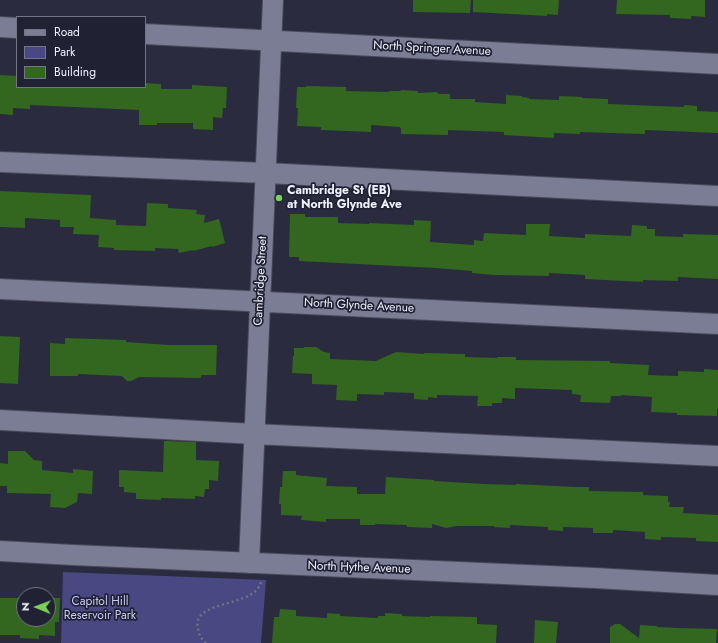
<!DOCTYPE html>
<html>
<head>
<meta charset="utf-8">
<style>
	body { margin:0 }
	#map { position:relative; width:718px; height:643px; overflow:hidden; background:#2a2b3f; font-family:Jost,sans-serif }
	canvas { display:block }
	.legend { position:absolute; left:16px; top:16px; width:130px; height:72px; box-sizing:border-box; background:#212134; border:1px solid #737484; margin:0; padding:5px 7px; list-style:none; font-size:12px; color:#eef0fd }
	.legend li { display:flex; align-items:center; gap:8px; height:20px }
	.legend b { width:20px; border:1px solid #737484 }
	.north { position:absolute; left:16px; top:587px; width:40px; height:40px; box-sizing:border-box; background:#212134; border:1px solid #737484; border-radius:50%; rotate:271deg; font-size:11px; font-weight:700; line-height:16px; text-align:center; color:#eef0fd }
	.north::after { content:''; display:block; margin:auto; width:14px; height:18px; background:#79d157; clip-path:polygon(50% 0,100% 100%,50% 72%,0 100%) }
</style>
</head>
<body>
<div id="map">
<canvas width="718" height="643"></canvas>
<ul class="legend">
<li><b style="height:5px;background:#7b7d95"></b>Road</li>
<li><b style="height:11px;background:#494882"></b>Park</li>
<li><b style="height:11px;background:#33661e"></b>Building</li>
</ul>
<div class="north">N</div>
</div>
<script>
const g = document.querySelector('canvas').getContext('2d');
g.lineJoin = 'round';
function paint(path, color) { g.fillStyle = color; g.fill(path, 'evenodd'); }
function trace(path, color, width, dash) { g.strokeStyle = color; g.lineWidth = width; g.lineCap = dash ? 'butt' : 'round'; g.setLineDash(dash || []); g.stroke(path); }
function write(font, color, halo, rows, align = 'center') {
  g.font = font + ' Jost,sans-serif'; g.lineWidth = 3.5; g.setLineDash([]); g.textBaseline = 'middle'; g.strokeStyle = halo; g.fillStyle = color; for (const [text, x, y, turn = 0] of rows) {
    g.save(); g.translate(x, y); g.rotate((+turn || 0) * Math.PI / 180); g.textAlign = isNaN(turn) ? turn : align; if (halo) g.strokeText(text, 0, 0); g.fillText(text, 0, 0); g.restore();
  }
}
const green = new Path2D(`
	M63,572L266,580L261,643H61Z`);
const building = new Path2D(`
	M413,0H471L470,13L413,12Z
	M473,0H559L558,15L547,14V16L473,12Z
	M617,0H705V17L691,16V19L670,18V15L616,14Z
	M0,75L17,76V87H145V83L161,84V89H192V85L227,87L226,108H223L222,118L213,117V130L193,129V123H157V125H139V110L30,105V109L13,108V115L0,114Z
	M306,86L346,87V91L388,92L390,91H401V90L418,91V93L437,92L438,94H450V99H475V102L506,104V95L522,96V97L529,98V99L559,100V96L582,97V98L608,99V104L684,107V105L697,106V111L718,112V133L645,130V134L580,132V134L554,133V138L504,135V132L448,130V135L401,134V128H400V127L371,125V132L321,130V127L297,126L298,108H296L297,87H306Z
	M0,191L91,195L90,218L116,220V225L146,226L147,203L168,204V208L197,210L196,214L205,215L204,223L219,219L225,243L212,247V246L193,251V250L179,253L178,249L155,248V251L114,250V248L98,247L99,235L73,234L74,227H60V220L25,218V228L0,227Z
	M290,214H305V217H338V223L369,224V223L414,225V220L431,221L430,242L474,245V240L483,241L484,233L526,235V224H550L549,236L585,238V234L631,236L632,225L647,226V229H655V236L683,237V234L718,235V279L678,277V281L643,280V282L585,279V275L549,273V276L494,275L472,273V271L436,268L299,261V257H289Z
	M0,336L20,337L18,384L0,383Z
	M65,338L126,340V342L169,345H217L216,375H201V378L139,377L131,381H127L122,376L78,374V376H50V343L65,344Z
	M304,347H316L324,352L330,353V359L376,361L396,352L424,354V353L465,354V357L497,358V357H516V360L610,361V363L649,365L648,375L678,376V371L704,372V369L718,370V409H717V416L677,415V413L651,412L652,397L621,395V396H611L610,403L580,402L581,395L572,394V390L515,388V399L502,398V403H492V406H477L478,396L437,395V398L428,397V400L414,399V393L384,392V395L357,394V401L336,400L337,385L312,384V374L292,373L293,356H294V348H304Z
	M164,441L196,442V460L219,461L218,481L209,480V489H205L204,497L195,496V499L161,498V500L136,499V493L124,492V487H119V470L163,472Z
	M8,451H25L34,460L42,461V470L73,473V469L93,471L92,494L78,493L77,502L65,508L50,507L51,494L7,493V486H0V463L8,464Z
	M283,471H296V475L327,478L326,486L357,487V494H385L386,477L434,480V481L484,484L516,485V484L575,487H589V491L643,492V495L668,496V502H670L669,507H684L683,513L718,515V542L696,541V538L661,537V540L645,539V532L613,530V533H593V528L563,527V531L548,530V527L510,525V528L494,527V526H457L446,528L432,524V528L407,527V525L375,524V525H360V519H326V522L301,520L302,516L281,515V504H279L280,487H282Z
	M24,597V619H48V598H60L59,622H55V636L39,635V639L20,638V635H0V598H24Z
	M280,609L296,610V616L327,618V613L340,614V616L378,618V616H385V613L402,614V616L430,617V616L477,617V624L497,625L496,643H272L274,617H279Z
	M535,620L558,622L556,643H534Z
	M615,624H620L639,638L640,625L657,626V627L679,628L717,629L716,643H610V627Z`);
const path = new Path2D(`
	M206,643C201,639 198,634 198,627C197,625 197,621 199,618C208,601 258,604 261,581`);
const minor = new Path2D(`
	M0,27L17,28
	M145,34L718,64
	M0,162L266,173L718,196
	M0,289L718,324
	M0,420L254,434L718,456
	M0,551L73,555L595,578L718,585
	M249,563L273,0`);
const markers = [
	[279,198,4,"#79d157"]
];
const streetNames = [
	["North Springer Avenue",432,49,3],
	["Cambridge Street",261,281,-87],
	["North Glynde Avenue",359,306,3],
	["North Hythe Avenue",359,568,2]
];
const poiNames = [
	["Cambridge St (EB)",287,191],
	["at North Glynde Ave",287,205]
];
const parkNames = [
	["Capitol Hill",100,602],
	["Reservoir Park",100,616]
];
paint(green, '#494882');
paint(building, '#33661e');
trace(minor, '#484859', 22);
trace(path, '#707182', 2.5, [2, 3]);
trace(minor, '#7b7d95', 20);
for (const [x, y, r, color] of markers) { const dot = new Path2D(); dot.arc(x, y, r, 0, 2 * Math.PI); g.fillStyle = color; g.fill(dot); trace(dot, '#212134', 1.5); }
write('12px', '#eef0fd', '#212134', streetNames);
write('bold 12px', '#eef0fd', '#212134', poiNames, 'left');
write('12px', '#c8cbf6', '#212134', parkNames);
</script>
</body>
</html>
